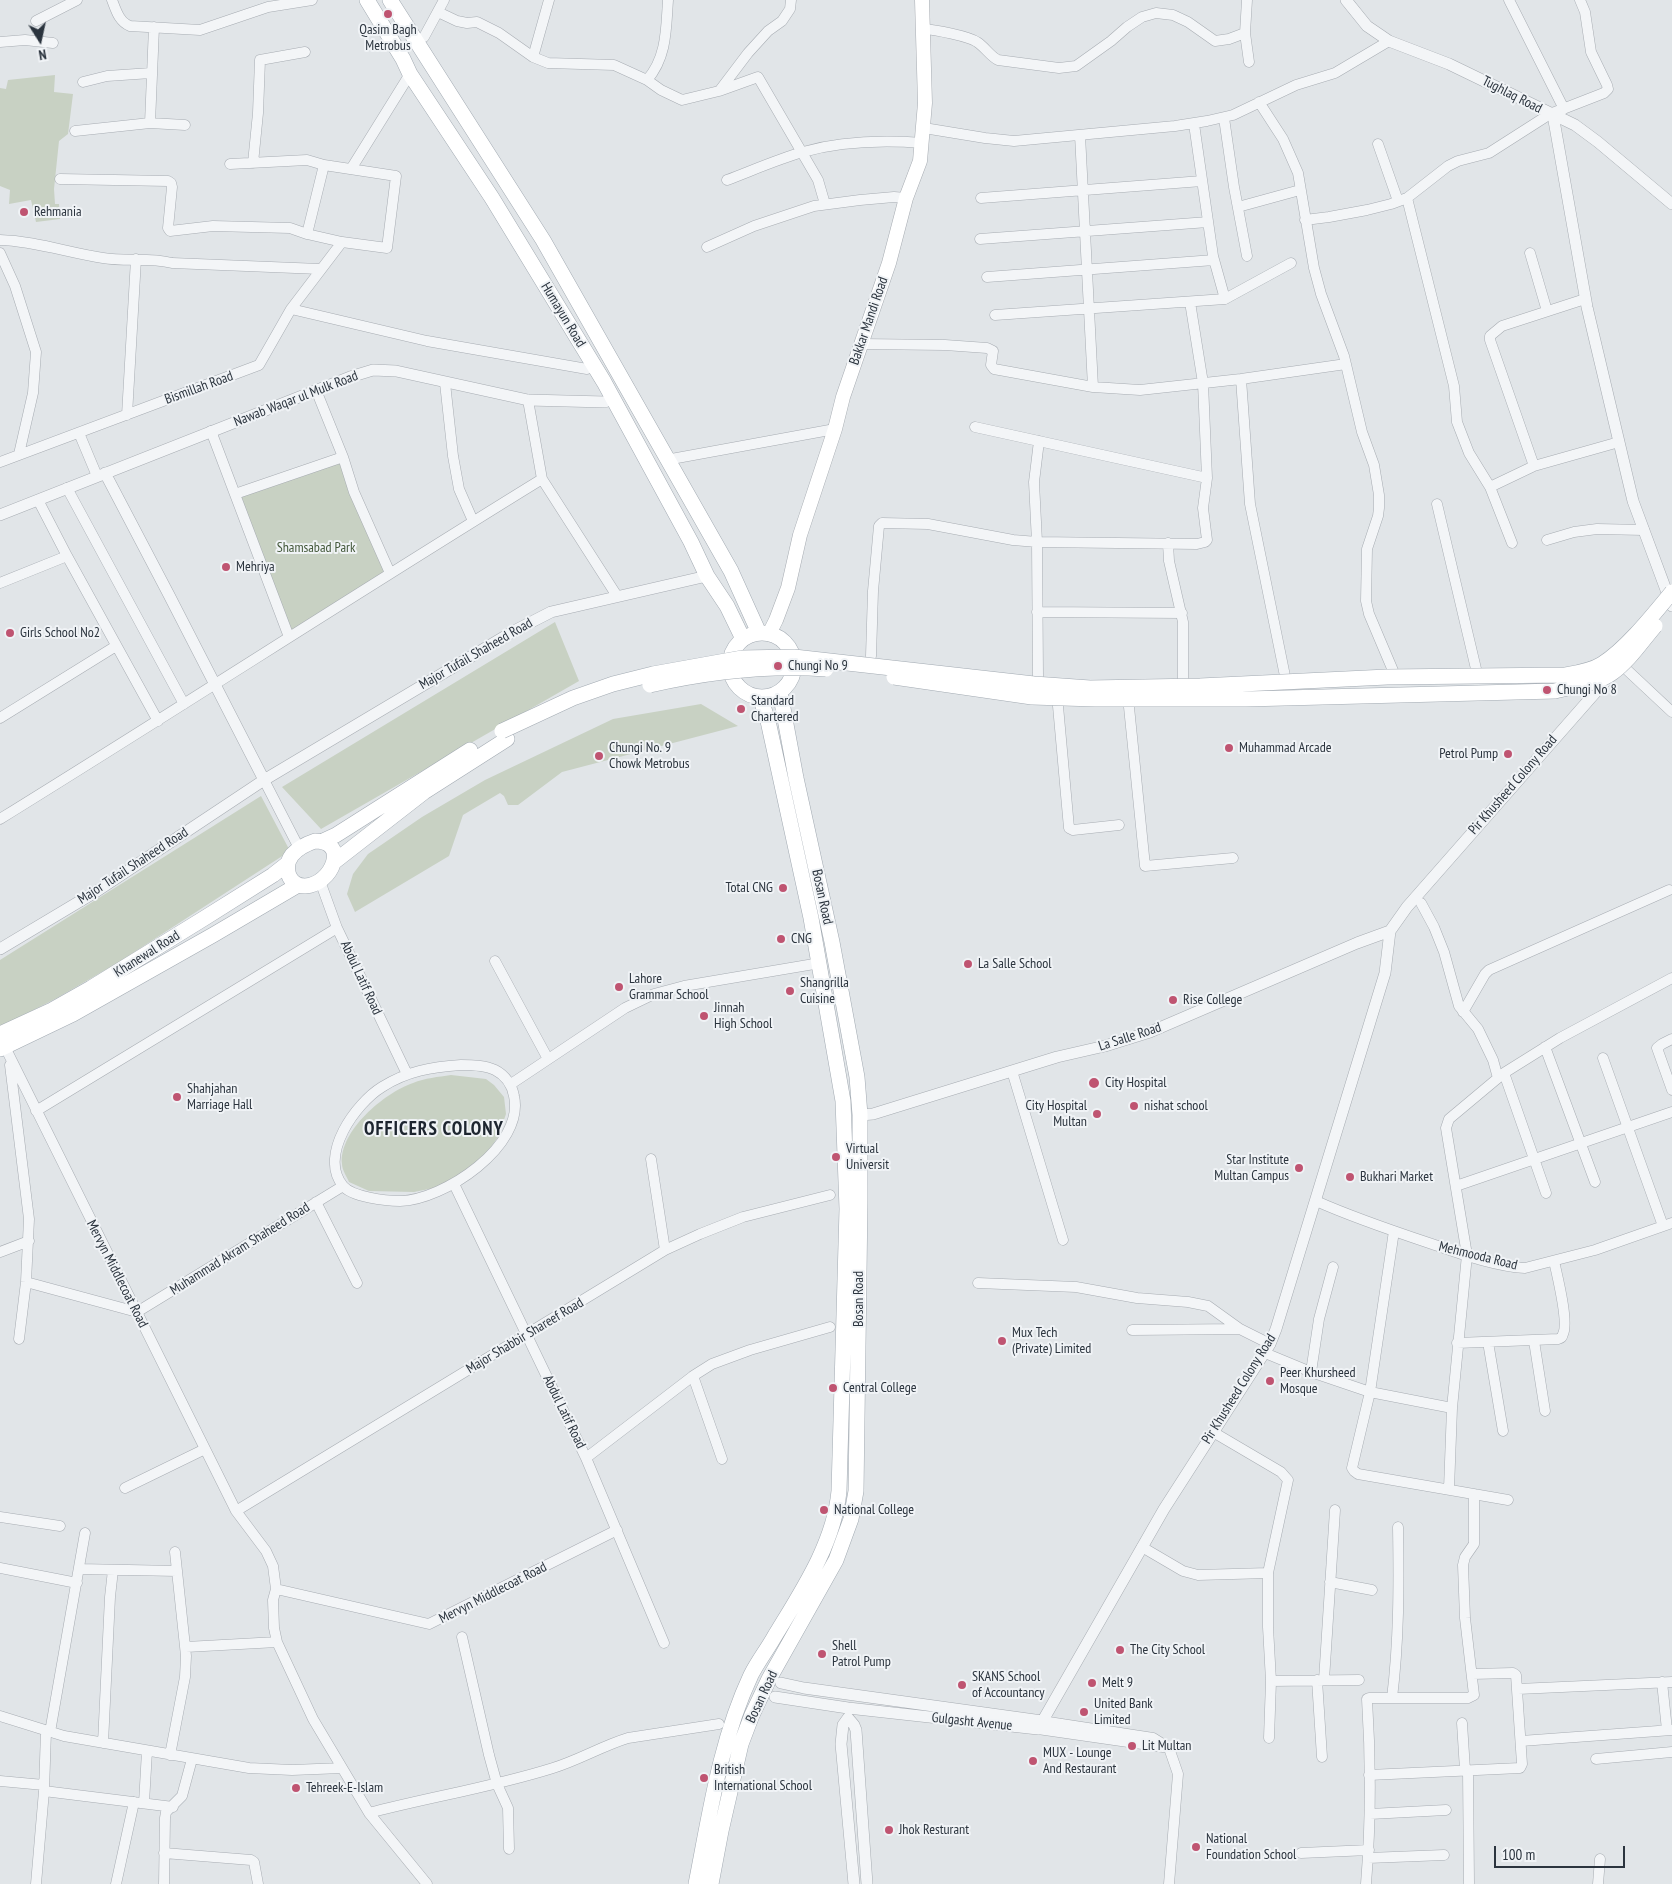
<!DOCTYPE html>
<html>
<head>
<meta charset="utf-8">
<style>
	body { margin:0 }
	#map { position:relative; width:1672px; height:1884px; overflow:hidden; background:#e1e5e8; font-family:"PT Sans Narrow",sans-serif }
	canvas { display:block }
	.north { position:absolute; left:15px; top:15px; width:50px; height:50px; -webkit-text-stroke:4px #f0f3f6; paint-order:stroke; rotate:170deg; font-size:14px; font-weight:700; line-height:20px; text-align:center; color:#2b343e }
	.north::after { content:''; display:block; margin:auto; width:18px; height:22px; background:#2b343e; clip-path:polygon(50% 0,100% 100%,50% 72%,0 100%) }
	.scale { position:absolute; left:1494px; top:1846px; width:131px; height:22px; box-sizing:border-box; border:2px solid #2b343e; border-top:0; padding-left:6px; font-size:15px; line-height:18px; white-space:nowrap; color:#2b343e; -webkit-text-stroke:4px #f0f3f6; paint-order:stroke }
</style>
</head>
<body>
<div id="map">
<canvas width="1672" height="1884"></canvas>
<div class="north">N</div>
<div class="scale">100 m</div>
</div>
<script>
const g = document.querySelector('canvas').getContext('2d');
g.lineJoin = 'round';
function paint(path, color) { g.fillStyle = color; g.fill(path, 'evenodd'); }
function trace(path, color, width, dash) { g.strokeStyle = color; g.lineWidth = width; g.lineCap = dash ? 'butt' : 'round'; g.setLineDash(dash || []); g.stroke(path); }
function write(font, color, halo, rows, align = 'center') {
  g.font = font + ' "PT Sans Narrow",sans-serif'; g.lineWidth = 4; g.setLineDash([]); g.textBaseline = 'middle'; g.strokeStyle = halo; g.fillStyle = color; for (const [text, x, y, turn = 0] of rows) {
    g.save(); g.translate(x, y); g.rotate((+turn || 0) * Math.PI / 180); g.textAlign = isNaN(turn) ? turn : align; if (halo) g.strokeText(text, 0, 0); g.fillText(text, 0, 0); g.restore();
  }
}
const green = new Path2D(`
	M55,75L54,92L73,94L68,134L59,141L54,189L55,204H59L60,219L36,222L31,200L9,204L10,190L0,186V88L6,89L8,80Z
	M341,461L388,572L290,635L238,495Z
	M555,622L579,681L321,829L282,787Z
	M701,704L738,726L562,772L518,805H508L504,796L500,793L463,815L449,856L355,912L347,894L353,874L368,854L422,817L485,780L613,719Z
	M261,796L290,851L119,962L57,998L0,1027V960Z
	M451,1075L486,1079L494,1085L504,1097L506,1114L498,1137L486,1154L466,1172L434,1188L414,1192L369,1191L349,1182C347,1177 342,1170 342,1164C339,1131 384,1093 413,1083C425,1078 438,1077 451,1075Z`);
const minor = new Path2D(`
	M112,0C116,10 119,22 130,26L200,30L268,7L312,0
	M1247,0L1245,33L1249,62
	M1509,0L1564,109
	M438,12L457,21L467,23L477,22L499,33L533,57L548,63L614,65L647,80L661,90L682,100L719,91L758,77L818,180L825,204
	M36,21L77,0
	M924,29C936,30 968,36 977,42C985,47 990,56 998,60L1059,68L1076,66L1111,41L1127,27L1142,17L1156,13L1173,15L1188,22L1215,41L1229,39L1245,33
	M424,37L444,0
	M0,42L25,40L53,43
	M533,57L549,0
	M647,80C667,57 666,29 668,0
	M83,82L107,76L151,73
	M720,90L748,53L768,31L782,21L790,9L791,0
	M1259,102L1283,139L1298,173L1314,268L1321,294L1344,356L1362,432L1374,465L1379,495V508L1378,516L1367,549L1366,601L1369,614L1394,673
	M1224,118L1234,187L1247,256
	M150,123L154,27
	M1194,124L1213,256L1225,299
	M924,128L985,138L1014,141L1175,126L1207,121L1233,115L1296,85L1335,73L1389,41
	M75,131L150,123L185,125
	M1080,135L1093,387
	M1378,144L1398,201
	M253,163L258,113L260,60L305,52
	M230,164L307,160L324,165
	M324,165L396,176L387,248L342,242L307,234Z
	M351,169L410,74
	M60,179L168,181L171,183L172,187L168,228L170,231L213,226L290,228L307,234
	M727,180C751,171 778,159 803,152C842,141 882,140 922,143
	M981,198L1202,181
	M1407,198L1454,386L1457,422L1469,453L1490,487L1512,543
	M1238,207L1300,190
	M1305,220L1329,217L1367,210L1391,204L1407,198L1448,166L1458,161L1489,153L1550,114L1604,93L1608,89L1607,85L1591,52L1585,12L1580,0
	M980,239L1208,222
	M0,240C35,241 69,253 103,258C126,262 149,257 172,263L320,269
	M707,247L754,226L814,206L860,200L894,197L906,198
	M0,253L15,286L36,352L33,393L19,454
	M1530,253L1547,311
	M987,277L1214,260
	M291,309L427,341L587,369
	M995,315L1225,299L1291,263
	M861,344L945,345L987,348L993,351L991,365L994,369L1093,387L1140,390L1241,379L1346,364
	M1241,379L1250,504L1285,676
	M445,383L453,456L459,489L473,521
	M316,390L343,457L354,492L390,573
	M528,400L542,479L617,596
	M127,415L136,259
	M975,427L1207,478
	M211,431L289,637
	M79,433L97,476
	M666,460L835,429
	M0,462L259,365L291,309L342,242
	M1534,466L1490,340V336L1502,326L1585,299
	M1490,487L1534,466L1619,442
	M67,488L184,704
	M235,494L343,457
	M38,500L67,556L158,721
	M1437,504L1477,673
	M1547,540L1574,532L1597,529L1644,530
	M1168,543L1169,561L1183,622V679
	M0,583L67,556
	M1037,612L1182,613
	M871,656L873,591L879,526L882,523L928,524L1013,540L1037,542L1197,544L1205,542L1207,540L1203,508L1207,478L1203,383L1190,302
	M1626,669L1672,712
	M1038,676L1037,542L1034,482L1039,441
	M1058,706L1069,828L1073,830L1119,825
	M1129,707L1145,866L1233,858
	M0,718L116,646
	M264,780L299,848
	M0,819C181,707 360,591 542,479
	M320,881L337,928L407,1074
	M1421,903L1434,927L1444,952L1459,1006L1478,1029L1493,1060L1498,1078
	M495,961L548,1059
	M1463,1012L1485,974L1489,970L1669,890
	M1672,1039L1662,1044L1657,1048L1672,1090
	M3,1043L236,1511L266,1551L273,1566L276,1589L273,1600L274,1628L277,1642L313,1719L369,1813L427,1884
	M1545,1047L1595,1182
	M1603,1058L1663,1226
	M10,1065L29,1219L26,1282L19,1339
	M461,1065C472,1065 485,1065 495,1070C505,1075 512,1085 514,1096C525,1146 444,1200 400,1201C386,1201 352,1197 343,1186C318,1155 356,1103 382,1087C407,1071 432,1067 461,1065Z
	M1012,1071L1063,1240
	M1504,1073L1546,1193
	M511,1084L625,1008L654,994L684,986L820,963
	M36,1111L337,928
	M651,1159L665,1250
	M454,1184L586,1458L664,1643
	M1456,1186L1672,1112
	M1316,1201C1354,1218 1393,1231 1432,1244C1462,1254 1494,1266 1525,1268L1595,1250L1672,1223
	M316,1202L357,1283
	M1394,1231L1370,1392L1352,1468L1354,1471L1358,1474L1508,1500
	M0,1252L29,1241
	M26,1282L137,1312L343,1186
	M978,1283L1076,1287L1137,1298L1188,1302L1208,1306L1240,1329
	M1132,1330L1240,1329L1270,1344
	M1534,1341L1545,1411
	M1488,1342L1503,1431
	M1457,1343L1558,1339C1561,1338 1562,1338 1563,1334C1569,1322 1557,1275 1554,1261
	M1265,1353L1311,1372L1370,1392L1452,1408
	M1311,1372L1319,1319L1333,1267
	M693,1376L722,1459
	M1213,1432L1281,1472L1288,1480L1268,1573V1627L1271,1681L1269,1738
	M586,1458L693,1376L712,1364L750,1350L830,1327
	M125,1488L205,1449
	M1449,1489L1452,1408L1467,1255L1446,1128L1449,1119L1504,1073L1560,1038L1672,978
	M236,1511L665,1250L700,1234L743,1217L830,1195
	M0,1517L60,1526
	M1142,1547L1183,1571L1198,1575L1268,1573
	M0,1568L77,1583
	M79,1569L177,1571
	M1330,1582L1372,1590
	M276,1589L429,1624L617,1530
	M462,1637L489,1755L497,1784L508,1808L509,1849
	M186,1647L277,1642
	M1317,1680L1322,1757
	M1324,1680L1335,1510
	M1271,1681L1359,1680
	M1662,1682L1667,1730
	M1518,1689L1672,1682
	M1392,1698C1399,1641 1399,1585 1398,1527
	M0,1716L64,1736L249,1768L292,1770L342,1768
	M1042,1721L1153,1738L1169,1748L1178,1774L1169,1884
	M1462,1723L1465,1770
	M1038,1729L1163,1747
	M50,1732L85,1533
	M1521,1741L1672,1730
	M103,1743L110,1597L113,1570
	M170,1755L185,1677L186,1656L175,1552
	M1596,1759L1672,1752
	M1468,1770L1469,1883
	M1369,1775L1520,1768L1522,1764L1516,1675L1513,1673L1472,1674
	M0,1781L44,1785
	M44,1791L173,1807
	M144,1803L147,1751
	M369,1813C430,1797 493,1787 553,1768C579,1760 602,1746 628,1738L719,1724
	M1370,1814L1446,1810
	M164,1853L251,1860L254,1862L258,1884
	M1301,1853L1369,1850
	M1368,1858L1444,1855
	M36,1884L44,1791L46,1731
	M116,1884L134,1802
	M164,1884L165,1818L166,1812L182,1796L192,1759
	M1366,1884C1371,1822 1371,1761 1367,1699L1369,1698H1468L1474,1695L1465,1618L1463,1565L1465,1557L1474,1544V1494
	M1598,1884L1600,1859`);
const tertiary = new Path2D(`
	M1346,0L1367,26L1389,41L1449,64L1575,125L1598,142L1672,204
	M1553,115L1587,307L1633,501L1672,606
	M0,515L350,377L373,370L396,371L528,400L605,402
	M264,780L514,631L551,612L707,576
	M0,949L97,891L264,780L169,595L105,473
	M860,1115L873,1114L1057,1057L1105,1046L1150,1032L1357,943L1390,931
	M781,1683L804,1688L1042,1721
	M775,1697L848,1708L1038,1729L1164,1509L1270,1344L1276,1329L1385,973L1390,931L1407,907L1609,677
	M854,1884L841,1744L843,1725L848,1718L854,1725L856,1730L867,1884`);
const secondary = new Path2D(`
	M769,634L776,620L788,588L800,535L835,429L843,397L889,263L906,198L920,161L925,103L922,0`);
const primary = new Path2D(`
	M367,0L403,59L410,74L492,198L604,382L691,542L707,576L727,606L743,639
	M390,0L543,240L731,571L759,633
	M730 665a32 32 0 1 1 64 0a32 32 0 1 1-64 0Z
	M315,841C350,841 332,885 305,886C288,886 283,867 292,855C298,848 306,844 315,841Z
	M323,841L336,835L470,750
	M334,862L424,792L507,739
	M0,1034L52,1010L91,988L203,919L273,875L287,864
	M0,1049L73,1014L213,935L298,885
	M696,1884C710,1813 720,1741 751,1675C757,1663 766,1651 773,1639C800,1594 834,1545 839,1491L847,1209L843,1101L811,918L768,721L760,697
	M711,1884L721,1831L741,1744L752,1715L769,1679L836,1560L851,1519L856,1491L860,1201V1115L857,1077L832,942L796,778L780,692`);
const primaryBridge = new Path2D(`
	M894,677L1032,697L1095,699H1246L1555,691C1574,686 1597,684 1612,673C1629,661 1642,641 1655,626
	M650,685C707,672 768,665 826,669
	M502,731L573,698L613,684L653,674L742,658L794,657L1034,684L1090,688L1200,686L1387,677L1565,675C1577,673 1591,671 1602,664C1626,649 1653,615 1672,592`);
const markers = [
	[388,14,5,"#bf5471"],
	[24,212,5,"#bf5471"],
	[226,567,5,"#bf5471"],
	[10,633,5,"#bf5471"],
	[778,666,5,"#bf5471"],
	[1547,690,5,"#bf5471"],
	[741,709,5,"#bf5471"],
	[1229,748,5,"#bf5471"],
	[1508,754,5,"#bf5471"],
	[599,756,5,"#bf5471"],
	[783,888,5,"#bf5471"],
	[781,939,5,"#bf5471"],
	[968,964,5,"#bf5471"],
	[619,987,5,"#bf5471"],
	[790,991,5,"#bf5471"],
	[1173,1000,5,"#bf5471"],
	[704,1016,5,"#bf5471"],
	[1094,1083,6,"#bf5471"],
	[177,1097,5,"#bf5471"],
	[1134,1106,5,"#bf5471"],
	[1097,1114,5,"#bf5471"],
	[836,1157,5,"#bf5471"],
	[1299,1168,5,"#bf5471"],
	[1350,1177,5,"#bf5471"],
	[1002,1341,5,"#bf5471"],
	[1270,1381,5,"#bf5471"],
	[833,1388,5,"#bf5471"],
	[824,1510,5,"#bf5471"],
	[1120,1650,5,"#bf5471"],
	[822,1654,5,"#bf5471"],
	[1092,1683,5,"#bf5471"],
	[962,1685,5,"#bf5471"],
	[1084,1712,5,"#bf5471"],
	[1132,1746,5,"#bf5471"],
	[1033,1761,5,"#bf5471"],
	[704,1778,5,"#bf5471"],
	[296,1788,5,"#bf5471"],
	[889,1830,5,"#bf5471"],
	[1196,1847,5,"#bf5471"]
];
const poiNames = [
	["Qasim Bagh",388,30,"center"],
	["Metrobus",388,46,"center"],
	["Rehmania",34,212],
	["Mehriya",236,567],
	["Girls School No2",20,633],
	["Chungi No 9",788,666],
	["Chungi No 8",1557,690],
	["Standard",751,701],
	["Chartered",751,717],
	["Chungi No. 9",609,748],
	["Chowk Metrobus",609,764],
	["Muhammad Arcade",1239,748],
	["Petrol Pump",1498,754,"right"],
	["Total CNG",773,888,"right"],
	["CNG",791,939],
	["La Salle School",978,964],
	["Lahore",629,979],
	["Grammar School",629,995],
	["Shangrilla",800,983],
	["Cuisine",800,999],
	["Rise College",1183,1000],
	["Jinnah",714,1008],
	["High School",714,1024],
	["City Hospital",1105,1083],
	["Shahjahan",187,1089],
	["Marriage Hall",187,1105],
	["City Hospital",1087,1106,"right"],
	["Multan",1087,1122,"right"],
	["nishat school",1144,1106],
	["Virtual",846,1149],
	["Universit",846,1165],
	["Star Institute",1289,1160,"right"],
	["Multan Campus",1289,1176,"right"],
	["Bukhari Market",1360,1177],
	["Mux Tech",1012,1333],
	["(Private) Limited",1012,1349],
	["Peer Khursheed",1280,1373],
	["Mosque",1280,1389],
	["Central College",843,1388],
	["National College",834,1510],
	["Shell",832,1646],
	["Patrol Pump",832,1662],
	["The City School",1130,1650],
	["SKANS School",972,1677],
	["of Accountancy",972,1693],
	["Melt 9",1102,1683],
	["United Bank",1094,1704],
	["Limited",1094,1720],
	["Lit Multan",1142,1746],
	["MUX - Lounge",1043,1753],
	["And Restaurant",1043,1769],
	["British",714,1770],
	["International School",714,1786],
	["Tehreek-E-Islam",306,1788],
	["Jhok Resturant",899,1830],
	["National",1206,1839],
	["Foundation School",1206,1855]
];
const streetNames = [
	["Tughlaq Road",1512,95,27],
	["Humayun Road",563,315,59],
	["Bakkar Mandi Road",869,321,-71],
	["Bismillah Road",199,388,-20],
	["Nawab Waqar ul Mulk Road",296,399,-21],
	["Major Tufail Shaheed Road",476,654,-30],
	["Pir Khusheed Colony Road",1513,785,-49],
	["Major Tufail Shaheed Road",133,866,-33],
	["Bosan Road",822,897,78],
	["Khanewal Road",147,954,-32],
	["Abdul Latif Road",361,978,65],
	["La Salle Road",1130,1037,-18],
	["Muhammad Akram Shaheed Road",240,1249,-32],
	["Mehmooda Road",1478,1256,14],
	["Mervyn Middlecoat Road",117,1274,63],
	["Bosan Road",859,1299,-90],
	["Major Shabbir Shareef Road",525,1336,-31],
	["Pir Khusheed Colony Road",1239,1389,-58],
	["Abdul Latif Road",564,1412,64],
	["Mervyn Middlecoat Road",493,1593,-27],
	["Bosan Road",762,1697,-65],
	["Gulgasht Avenue",972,1722,6]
];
const parkNames = [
	["Shamsabad Park",316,548]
];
const districtNames = [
	["OFFICERS COLONY",434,1130]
];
paint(green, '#c8d1c3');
trace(minor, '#a7acb2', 11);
trace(tertiary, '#a7acb2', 12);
trace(secondary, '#a7acb2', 15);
trace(primary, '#a2aab2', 16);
trace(minor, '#f3f5f7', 10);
trace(tertiary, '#f3f5f7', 11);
trace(secondary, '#fff', 14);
trace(primary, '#fff', 15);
trace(primaryBridge, '#a2aab2', 16, []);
trace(primaryBridge, '#fff', 15);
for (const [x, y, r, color] of markers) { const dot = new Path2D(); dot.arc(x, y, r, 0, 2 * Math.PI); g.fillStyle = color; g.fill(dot); trace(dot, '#f0f3f6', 2); }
write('14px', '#2b343e', '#f0f3f6', poiNames, 'left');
write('14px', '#2b343e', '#f0f3f6', streetNames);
write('14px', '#43583a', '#f0f3f6', parkNames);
g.letterSpacing = '1px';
write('bold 19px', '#1d252f', '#f0f3f6', districtNames);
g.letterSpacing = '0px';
</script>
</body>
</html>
